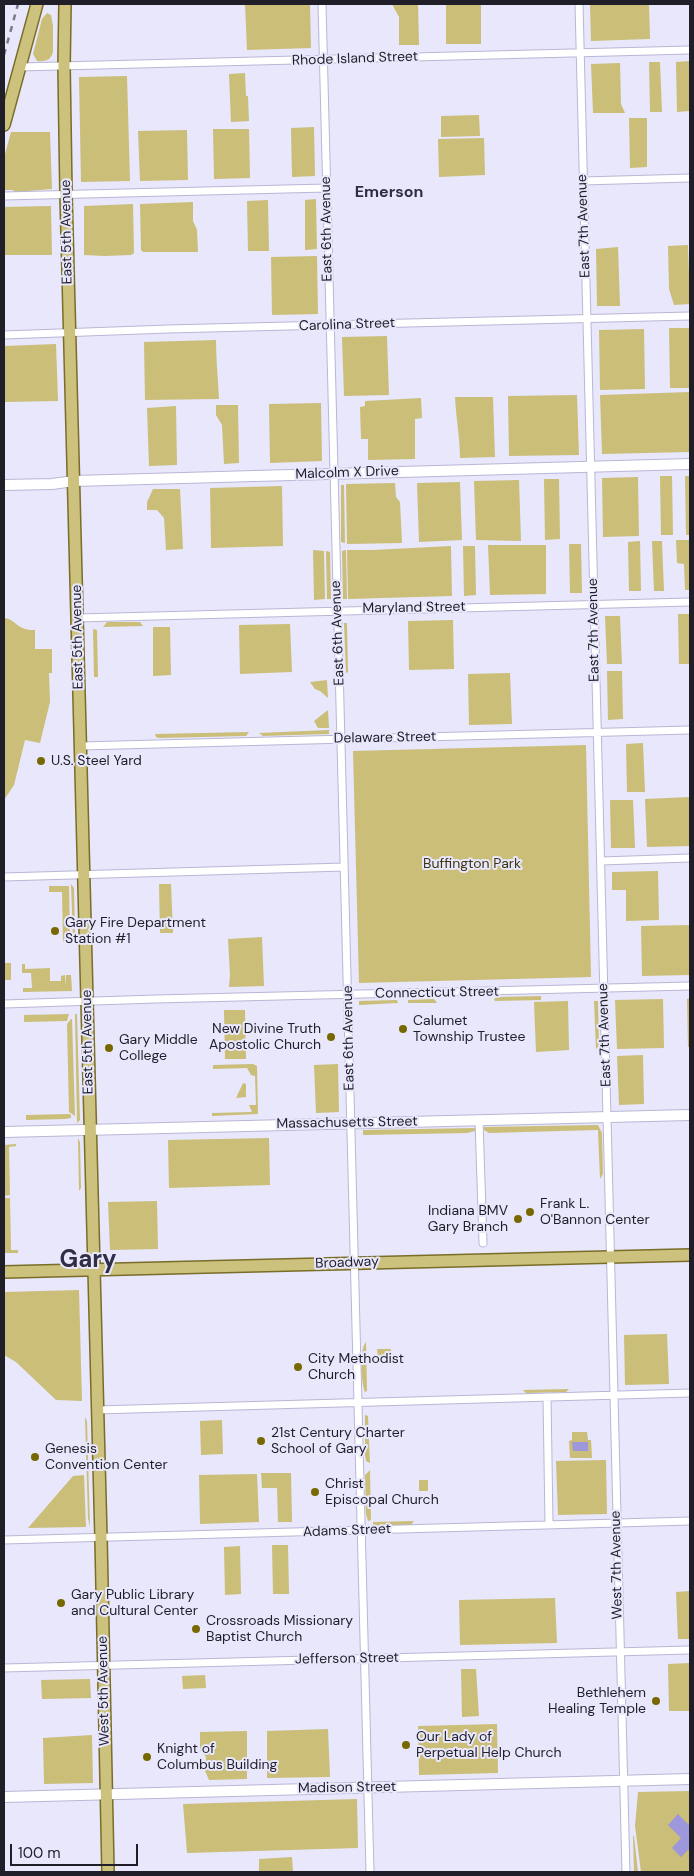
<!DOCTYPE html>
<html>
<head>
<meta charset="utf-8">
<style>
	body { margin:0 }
	#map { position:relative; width:694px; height:1876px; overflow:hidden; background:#e8e7fb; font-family:"DM Sans",sans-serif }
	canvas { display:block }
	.frame { position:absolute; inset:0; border:5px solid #1f1e29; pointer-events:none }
	.scale { position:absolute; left:10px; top:1844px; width:128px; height:22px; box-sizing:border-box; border:2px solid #1f1e29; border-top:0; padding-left:6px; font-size:15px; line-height:18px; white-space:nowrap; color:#1f1e29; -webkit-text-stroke:4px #e8e7fb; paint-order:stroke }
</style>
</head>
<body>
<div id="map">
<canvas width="694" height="1876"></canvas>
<div class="frame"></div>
<div class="scale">100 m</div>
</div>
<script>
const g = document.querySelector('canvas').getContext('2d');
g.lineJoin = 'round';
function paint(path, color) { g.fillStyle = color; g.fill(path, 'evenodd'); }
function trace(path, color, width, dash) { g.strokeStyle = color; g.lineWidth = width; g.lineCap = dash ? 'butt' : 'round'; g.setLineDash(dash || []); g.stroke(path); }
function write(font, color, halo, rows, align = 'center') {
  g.font = font + ' "DM Sans",sans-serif'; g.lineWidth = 4; g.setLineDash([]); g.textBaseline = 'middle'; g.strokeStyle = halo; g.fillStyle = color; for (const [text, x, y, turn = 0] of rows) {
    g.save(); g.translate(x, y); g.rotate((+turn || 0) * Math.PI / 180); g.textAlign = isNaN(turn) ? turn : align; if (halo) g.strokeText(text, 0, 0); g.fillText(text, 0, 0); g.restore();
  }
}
const green = new Path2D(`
	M245,4H310L311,48L247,50Z
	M392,4H418L419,45H399V17Z
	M461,4H481V44H446V5Z
	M590,4H649L650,39L591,41Z
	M47,13L51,15L53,26V52C51,60 45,62 37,61L33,54L42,19Z
	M690,61V111L677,112L676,62Z
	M649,62H660L662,112H650Z
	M620,63L621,104L625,113H593L591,64Z
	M245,73L246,96H248L249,121L231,122L229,74Z
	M127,76L130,181L81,182L79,77Z
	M479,115L480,136L441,137V116Z
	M629,118H647V167L630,168Z
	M314,127L315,176L292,177L291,128Z
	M213,129H249L250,178L214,179Z
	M187,130L188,180L140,181L138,131Z
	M11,132H50L52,189L15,192L13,190H4V158Z
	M484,138L485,175L439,177L438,139Z
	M316,199L317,249L305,250V200Z
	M268,200L269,251H248L247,201Z
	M193,202V221L197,230L198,252H143L141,250L140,204Z
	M133,204L134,253L131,255L104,256L84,255V206Z
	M51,206L52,255H4V207Z
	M688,245L690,304L674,305L669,289L668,246Z
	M618,247L620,306H597L596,249Z
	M317,256L318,314L272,315L271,257Z
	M669,328H690V388H670Z
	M644,329L645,389L600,390L599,330Z
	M387,336L389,395L344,396L342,337Z
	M216,340C216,360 218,379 219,399L145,400L144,342Z
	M56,344L58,401L4,402V346Z
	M690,392V452L602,454L600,395Z
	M577,395L579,455L509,456L508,396Z
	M455,397H493L495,457L460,458C460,438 456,418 455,397Z
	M421,398L422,418L415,419V459L368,460V439H361L360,407L365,406V401Z
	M321,403L322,461L270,463L269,404Z
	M216,405H238L239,463L224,464L222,425L216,415Z
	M176,406L177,465L149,466L147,408Z
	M660,476H672L673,535H661Z
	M685,476H690V535H686Z
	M638,477L639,536L603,537L602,478Z
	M544,479H559L560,539L545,540Z
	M519,480L521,541L476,540L474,481Z
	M460,482L462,540L419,542L417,483Z
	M395,483L396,497L400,502L402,543L347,544L346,484Z
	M341,485H344L345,543L341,542Z
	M282,486L283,546L211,548L210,488Z
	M153,489H180L183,549L166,550L164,518L157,510H147V502Z
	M676,540H690V590H685L684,564L677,563Z
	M640,541L641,591H629L628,542Z
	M652,541H662L664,591H654Z
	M569,544H581L582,593H570Z
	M488,545H546V594L490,595Z
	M451,546L452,596L348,599L347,550H373Z
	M463,546H475L476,595L464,596Z
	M313,550L324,551L325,599L314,600Z
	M346,550L347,599H343L342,551Z
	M326,551L330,552L331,599H327Z
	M678,614H690V664H679Z
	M605,616H620L622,664H607Z
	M4,618C16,619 17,631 35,630V649H52V673H49L50,702L40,743L25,740L14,785L4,800Z
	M453,620L454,669L409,670L408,621Z
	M107,622H140L143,626L103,627Z
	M344,623H347L348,672L346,673Z
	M290,624L292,672L240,674L239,625Z
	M153,627H170L171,675L153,676Z
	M93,629L97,630L98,677H94Z
	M607,671H622L623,719L608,720Z
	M510,673L512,724L469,725L468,674Z
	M327,680L328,698L320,691L315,689L310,682Z
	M328,710L329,728H318L314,721Z
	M329,730V734L263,736L259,733Z
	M249,732L246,736L159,738L156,737L155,734Z
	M643,743L645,792H627L626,744Z
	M586,745L591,977L359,983L353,751Z
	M690,797V846L647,847L645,799Z
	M610,800H633L635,848H611Z
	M658,871L659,920L626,921V890H612V872Z
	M71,884L74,888L75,934V938H73Z
	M159,884H171L173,933H160Z
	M49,886H69L70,938L66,943L63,941L62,892H49Z
	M690,925V975L642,976L641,926Z
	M262,937L264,986L229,987L230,975L228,939Z
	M4,963H11V980H4Z
	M22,964H25V969L50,968V981H61V976L65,975L66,986V975H71L72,991L23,992V988H32L31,973H22Z
	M541,996V1000L495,1001L494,999L497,997Z
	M690,998V1047H688L687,999Z
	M434,999L437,1003H408V1000Z
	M663,999L664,1048L617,1049L615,1000Z
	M397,1000L398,1003L359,1005V1001Z
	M568,1001L569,1050L536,1052L534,1002Z
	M594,1001H598L599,1046L596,1049Z
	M224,1010H245L246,1059H225Z
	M69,1014L67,1021L24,1022V1015Z
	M75,1014H77L80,1120L77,1123Z
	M71,1019H72L75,1116L69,1112L67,1024Z
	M643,1055L644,1104L619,1105L617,1056Z
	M253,1064L257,1066L258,1114L212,1116V1113L252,1112L249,1105H256L255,1076L251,1075L247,1068L213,1069V1065Z
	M338,1064L339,1112L316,1113L314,1065Z
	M243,1083L246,1084V1097L236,1098Z
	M69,1114L71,1115V1118L65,1119L26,1120V1115Z
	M598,1125L602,1133L603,1174L600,1179L598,1130L489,1133L484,1130V1127Z
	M475,1128V1131L467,1133L363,1135V1130Z
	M78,1138L80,1142L81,1188L79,1191Z
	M269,1138L270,1185L169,1188L168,1140Z
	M16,1144V1146L9,1147L10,1195L4,1196V1145Z
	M4,1198H10L11,1250H18V1253H4Z
	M157,1201L158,1249L110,1250L108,1202Z
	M79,1290L82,1401L56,1400L16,1362L4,1355V1292Z
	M667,1334L669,1384L625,1385L624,1335Z
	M366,1342L367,1391L365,1392C361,1382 359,1350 366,1342Z
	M377,1349H391V1357L388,1359H378Z
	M569,1389L566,1392L526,1393L523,1390Z
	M365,1415L368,1416L370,1463L366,1461L365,1455Z
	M85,1417L87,1421L90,1527L88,1518Z
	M222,1420L223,1454L201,1455L200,1421Z
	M572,1432H587L588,1440H591L592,1458H570L569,1441L572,1440Z
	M606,1460L607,1514L558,1515L556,1461Z
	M370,1470L371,1520L368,1521L366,1514L365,1475Z
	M261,1473H291L292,1522H278L277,1488H262Z
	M257,1474L259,1522L200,1524L199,1475Z
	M84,1475L86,1527L28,1528L73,1476Z
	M419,1480H428V1491H419Z
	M414,1521L411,1525H373V1522Z
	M272,1545H288L289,1594H273Z
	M240,1546L241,1594L225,1595L224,1547Z
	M690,1591V1639H678L676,1592Z
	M555,1598L557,1643L460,1645L459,1600Z
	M690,1663V1711H669L668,1664Z
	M461,1669H476L479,1716L462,1717Z
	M205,1675L206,1688L183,1689L182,1676Z
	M90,1679L91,1698L42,1699L41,1680Z
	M497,1724L498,1773L419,1775L418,1726Z
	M328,1729L330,1777L267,1778V1731Z
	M247,1731V1779L209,1780L205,1771L206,1757L200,1750V1732Z
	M92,1735L93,1783L44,1784L43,1738Z
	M690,1791V1872H641L635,1826L638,1792Z
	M357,1799L358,1848L187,1853L183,1804Z
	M633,1836H634L638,1872H634Z
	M292,1857L293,1872H259V1859Z`);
const water = new Path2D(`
	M572,1442H588V1451H573Z
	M678,1814L690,1826V1848L681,1857L672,1848L681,1838L668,1825Z`);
const street = new Path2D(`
	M322,4L370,1872
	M579,4L626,1872
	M20,67L690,50
	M583,181L690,178
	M4,196L326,188
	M4,335L168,329L690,316
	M77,618L690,602
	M81,746L690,730
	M601,861L690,858
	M4,877L344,867
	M4,1004L156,999L690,986
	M479,1120L483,1243
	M547,1397L549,1524
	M97,1410L690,1393
	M4,1540L690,1521
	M4,1668L690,1650`);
const secondary = new Path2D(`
	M4,485L52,484L74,481L690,464
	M4,1132L690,1115
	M4,1797L690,1779`);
const primary = new Path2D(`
	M65,4L64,66L66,194L101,1538L108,1872
	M4,125L37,4
	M4,1272L690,1255`);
const rail = new Path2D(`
	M4,55L18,4`);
const markers = [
	[41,761,5,"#776800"],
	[55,931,5,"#776800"],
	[403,1029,5,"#776800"],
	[331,1037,5,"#776800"],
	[109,1048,5,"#776800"],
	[530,1212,5,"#776800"],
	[518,1219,5,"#776800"],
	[298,1367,5,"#776800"],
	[261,1441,5,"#776800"],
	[35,1457,5,"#776800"],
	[315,1492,5,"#776800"],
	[61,1603,5,"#776800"],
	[196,1629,5,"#776800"],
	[656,1701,5,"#776800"],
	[406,1745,5,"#776800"],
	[147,1757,5,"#776800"]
];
const streetNames = [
	["Rhode Island Street",355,59,-2],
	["East 7th Avenue",584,226,-92],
	["East 6th Avenue",327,229,-91],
	["East 5th Avenue",67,232,-91],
	["Carolina Street",347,325,-2],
	["Malcolm X Drive",347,473,-2],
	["Maryland Street",414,608,-1],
	["East 7th Avenue",594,630,-91],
	["East 6th Avenue",338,633,-92],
	["East 5th Avenue",78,637,-91],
	["Delaware Street",385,738,-1],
	["Connecticut Street",437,993,-1],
	["East 7th Avenue",605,1035,-92],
	["East 6th Avenue",349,1038,-91],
	["East 5th Avenue",88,1042,-91],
	["Massachusetts Street",347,1123,-1],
	["Broadway",347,1263,-2],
	["Adams Street",347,1531,-2],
	["West 7th Avenue",617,1565,-91],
	["Jefferson Street",347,1659,-1],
	["West 5th Avenue",104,1691,-91],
	["Madison Street",347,1788,-1]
];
const poiNames = [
	["U.S. Steel Yard",51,761],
	["Gary Fire Department",65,923],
	["Station #1",65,939],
	["Calumet",413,1021],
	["Township Trustee",413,1037],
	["New Divine Truth",321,1029,"right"],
	["Apostolic Church",321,1045,"right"],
	["Gary Middle",119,1040],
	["College",119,1056],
	["Frank L.",540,1204],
	["O'Bannon Center",540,1220],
	["Indiana BMV",508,1211,"right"],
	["Gary Branch",508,1227,"right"],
	["City Methodist",308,1359],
	["Church",308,1375],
	["21st Century Charter",271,1433],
	["School of Gary",271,1449],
	["Genesis",45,1449],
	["Convention Center",45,1465],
	["Christ",325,1484],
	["Episcopal Church",325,1500],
	["Gary Public Library",71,1595],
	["and Cultural Center",71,1611],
	["Crossroads Missionary",206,1621],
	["Baptist Church",206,1637],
	["Bethlehem",646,1693,"right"],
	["Healing Temple",646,1709,"right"],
	["Our Lady of",416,1737],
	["Perpetual Help Church",416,1753],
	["Knight of",157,1749],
	["Columbus Building",157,1765]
];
const parkNames = [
	["Buffington Park",472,864]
];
const quarterNames = [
	["Emerson",389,193]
];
const townNames = [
	["Gary",88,1261]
];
paint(green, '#cabe79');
paint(water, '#9d97dc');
trace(street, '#b8b7d5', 9);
trace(secondary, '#b8b7d5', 12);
trace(primary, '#796d28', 14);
trace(street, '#fff', 7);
trace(secondary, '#fff', 10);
trace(primary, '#ccc17d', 11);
trace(rail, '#7b7a89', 2.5, [6, 6]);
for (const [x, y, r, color] of markers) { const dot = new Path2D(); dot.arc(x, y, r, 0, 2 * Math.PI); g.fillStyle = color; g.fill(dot); trace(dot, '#e8e7fb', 2); }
write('14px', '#1f1e29', '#e8e7fb', streetNames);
write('14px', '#1f1e29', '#e8e7fb', poiNames, 'left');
write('14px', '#3b3512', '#e8e7fb', parkNames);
write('bold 16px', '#302e46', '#e8e7fb', quarterNames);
write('bold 24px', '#302e46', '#e8e7fb', townNames);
</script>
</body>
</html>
